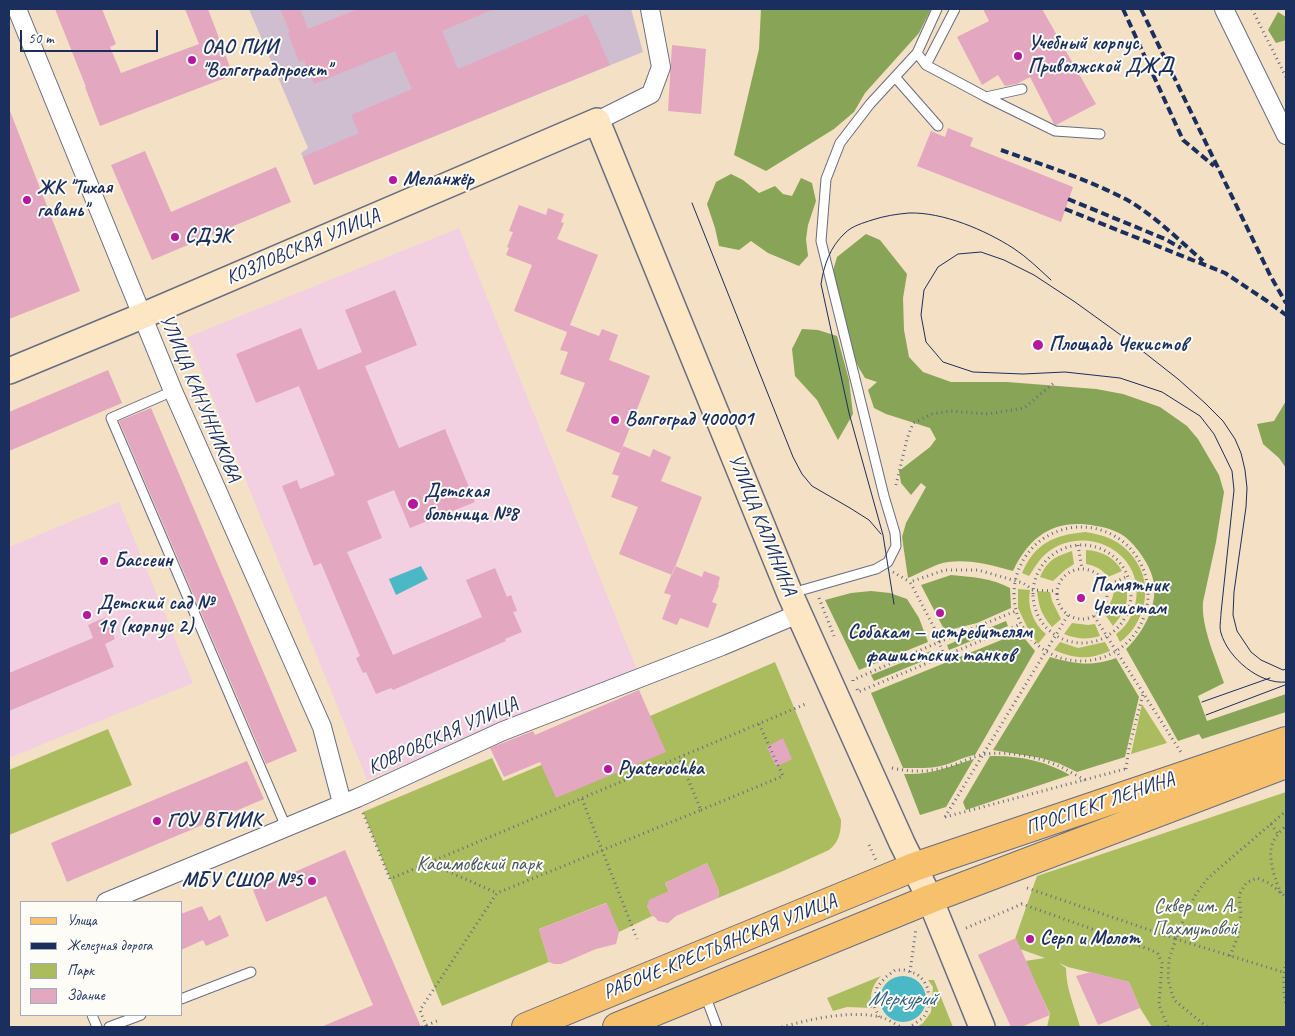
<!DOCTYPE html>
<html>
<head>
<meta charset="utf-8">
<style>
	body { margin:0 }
	#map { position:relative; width:1295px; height:1036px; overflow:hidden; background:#f3e0c5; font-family:Caveat,sans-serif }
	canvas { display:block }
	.frame { position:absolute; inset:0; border:10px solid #1b2f5e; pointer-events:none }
	.legend { position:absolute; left:20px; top:901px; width:162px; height:115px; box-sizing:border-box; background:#fdfcf7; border:1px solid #a3aaba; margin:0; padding:6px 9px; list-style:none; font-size:15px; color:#1b2f5e }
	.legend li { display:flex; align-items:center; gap:10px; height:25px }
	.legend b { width:25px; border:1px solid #a3aaba }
	.scale { position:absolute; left:20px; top:30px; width:138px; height:22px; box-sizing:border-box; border:2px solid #1b2f5e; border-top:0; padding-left:6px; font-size:15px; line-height:18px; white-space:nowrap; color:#1b2f5e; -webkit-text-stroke:4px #fdfcf7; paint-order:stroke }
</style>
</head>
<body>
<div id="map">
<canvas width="1295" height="1036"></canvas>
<div class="frame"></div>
<ul class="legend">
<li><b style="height:6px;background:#f7c06c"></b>Улица</li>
<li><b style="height:6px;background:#1b2f5e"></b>Железная дорога</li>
<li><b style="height:14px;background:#abbc5f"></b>Парк</li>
<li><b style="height:14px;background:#e3a7bf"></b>Здание</li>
</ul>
<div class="scale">50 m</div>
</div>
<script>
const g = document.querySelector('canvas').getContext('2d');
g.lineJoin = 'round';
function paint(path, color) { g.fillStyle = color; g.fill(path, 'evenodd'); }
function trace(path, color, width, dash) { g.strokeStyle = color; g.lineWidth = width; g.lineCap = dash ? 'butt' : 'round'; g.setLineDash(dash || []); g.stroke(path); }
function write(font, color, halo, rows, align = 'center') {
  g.font = font + ' Caveat,sans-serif'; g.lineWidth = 4; g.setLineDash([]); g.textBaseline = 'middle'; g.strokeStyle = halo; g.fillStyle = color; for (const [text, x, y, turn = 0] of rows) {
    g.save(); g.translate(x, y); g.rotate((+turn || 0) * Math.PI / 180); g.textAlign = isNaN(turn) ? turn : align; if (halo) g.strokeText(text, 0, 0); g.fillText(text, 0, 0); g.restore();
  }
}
const built = new Path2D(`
	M459,228L638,672L367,780L188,337Z
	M119,502L193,683L9,758V547Z`);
const industrial = new Path2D(`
	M249,9H631L643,52L314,185L301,153L308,148Z`);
const green = new Path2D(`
	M1085,532C1098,534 1111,537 1121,545C1131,552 1140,565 1143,576C1150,599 1140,628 1120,642L1116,634C1126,627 1131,618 1135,606C1148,555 1088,522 1048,552C1040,558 1035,567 1029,576L1022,573C1035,543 1054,535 1085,532Z
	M1086,550C1102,551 1114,557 1122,571L1108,577C1102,569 1096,566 1086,564Z
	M1072,551L1074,564L1065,570L1053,581L1040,577C1048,560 1054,557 1072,551Z
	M1126,584C1129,604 1126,610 1113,626L1104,613C1110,604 1113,600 1114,589Z
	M1018,589L1030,590C1027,607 1033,623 1046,634L1038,644L1027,627L1018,608Z
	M1037,591L1050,592L1052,601L1061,619L1052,627C1041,614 1039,607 1037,591Z
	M1072,623L1088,625L1095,624L1100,636C1088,640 1076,639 1064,634Z
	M1060,642L1078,648L1105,642L1110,651C1088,660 1076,659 1054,650Z
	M775,662L841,820C841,832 839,842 829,850L783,871L718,898L719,891L707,863L665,883L671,896L647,906L652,916L619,932L606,903L539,929L549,962L442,1006L363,812L492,758L503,781L546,763L650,716Z
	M1142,704L1167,743L1131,754Z
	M108,729L132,785L9,835V770Z
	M1286,792V1027H1152L1140,1008L1129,982L1068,967L1059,963L1066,968C1066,989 1075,1008 1080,1027H1047L1050,1014L1025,961L1045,958L1020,949L1015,939L1037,876Z
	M881,976C872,985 869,995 872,1008L847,1007L833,1011L827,998Z
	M928,980H934L953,1027H917L923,1023L931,1012L933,987Z`);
const forest = new Path2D(`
	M761,9H931L919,33L865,93L854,112L834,129L766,171L734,155L759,49Z
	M1278,12L1286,17V40L1276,43L1268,30Z
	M731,174L743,180L759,193L775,186L783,194L792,196L801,178L812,183L816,201L808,225L806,239L808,256L799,266L768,253L751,241L739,250L719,246L715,228L707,204L716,182Z
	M866,234L880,240L907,274L903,298L904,330L909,357L923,372L951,382H1007L1096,389L1123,394L1160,407L1187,426L1198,439L1219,475L1224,492L1216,542L1203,602C1201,627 1216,659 1224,683L1198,696L1207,721L1286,694V712L1202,739L1199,734L1178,741L1126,649C1143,633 1157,607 1154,584C1152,567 1137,546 1124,536C1117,531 1105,527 1096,526C1056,518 1030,535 1013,571C992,565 969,559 948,562C937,563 918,574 908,578L902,537L906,523L926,487L921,483L911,495L901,483L899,471L930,447L936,439L930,428L886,414L874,408L868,390L877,382L865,378L859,368L846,339L832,274L837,257Z
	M802,329L818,330L837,336L849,380L853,414L838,440L817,400L795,376L792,349Z
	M1286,401V468L1279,458L1263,444L1257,424L1274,421Z
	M951,575C971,577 992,578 1010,588L1011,608L977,623L945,631L921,585Z
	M871,591L890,593L907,599L919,618L928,642L859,670L825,600L851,593Z
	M1006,621L1008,626L949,650L947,645Z
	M1021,632L1025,639L1035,651L975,755C966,756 957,761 948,764C933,769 918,768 903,768L871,693Z
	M931,651L933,657L874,681L871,675Z
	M1050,657C1075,664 1091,667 1116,658L1139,697L1125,757L1077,772L1058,763L1041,758L993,750Z
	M990,756C1018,755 1046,761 1070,775L966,810L963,802Z
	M974,759L946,807L920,815L904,774C932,775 948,767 974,759Z`);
const water = new Path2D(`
	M421,566L428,579L396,595L388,577L389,579Z
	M880 999a23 23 0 1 1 46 0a23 23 0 1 1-46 0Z`);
const building = new Path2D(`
	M55,9H102L116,44L110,47L121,73L199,44L185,9H208L233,75L100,126L85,87H86Z
	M280,9H300L308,29L358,9H494L442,31L458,69L587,14L610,65L314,185L303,157L359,133L351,115L412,89L395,51L314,84L304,60L299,62L288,33L290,32Z
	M983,9H1042L1096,104L1056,125L1054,124L1030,77L1017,84L1005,86L998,75L982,85L957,37L989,21Z
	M672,45L706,49L701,114L668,111Z
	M9,111H10L80,291L9,319Z
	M948,128L973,138L970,146L1073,187L1061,222L917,166L931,131L945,137Z
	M145,151L171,212L276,167L291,202L152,260L111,165Z
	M519,205L546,215L548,208L564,214L561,222L564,223L557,239L598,255L570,325L599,336L602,329L618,335L609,360L650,376L620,453L566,431L585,383L560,374L568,352L560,350L568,330L567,332L514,311L532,265L506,255L509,248L507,247L513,232L509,231Z
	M395,290L417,345L365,366L399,448L445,429L475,502L410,528L394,490L367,501L382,538L347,552L393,655L482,617L466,580L495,568L507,597L511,595L517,611L513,612L522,632L505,639L506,641L393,690L391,688L376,694L366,672L363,673L356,658L360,656L321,563L314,566L282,486L297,480L300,489L335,475L299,386L256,403L236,354L301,328L318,370L362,352L345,310Z
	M108,370L122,403L9,451V412Z
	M151,408L297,751L266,764L119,421Z
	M623,446L650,457L653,449L671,457L661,481L702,497L672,575L619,554L638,507L611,497L619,476L612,474Z
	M675,566L702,577L704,571L720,577L718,585H719L712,602L717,604L708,628L680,618L677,625L662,619L671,595L664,593Z
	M106,617L115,639L105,644L114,667L9,711V673L93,638L88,625Z
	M639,690L666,752L556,798L540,762L504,777L490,748L533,731L535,735Z
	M783,738L792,759L776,767L767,747Z
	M247,761L264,799L67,882L51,843Z
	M345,850L421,1027H321L373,1005L326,896L266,922L253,890Z
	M707,863L719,891L718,898L676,916L668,923L658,921L655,917L652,916L647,906L649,900L669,891L665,883Z
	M607,903L619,932L616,944L596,949L561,964H554L549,962L539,929Z
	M202,906L209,921L220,915L229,936L206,946L203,940L181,950V914Z
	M1016,938L1050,1015L1021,1027H1011L978,955Z
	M1091,972L1129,982L1140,1008L1098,1025L1076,976Z`);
const path = new Path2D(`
	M1252,9L1286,77
	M896,485L907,439L913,423L932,414L950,411L988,414L1024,408L1055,382
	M1014 594a67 67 0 1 1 134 0a67 67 0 1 1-134 0Z
	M1033 594a49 49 0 1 1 98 0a49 49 0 1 1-98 0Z
	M1078,545L1082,569
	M1057 594a25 25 0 1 1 50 0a25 25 0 1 1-50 0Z
	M893,572L910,582
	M1106,586L1128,576
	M819,598L834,636
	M1094,616L1182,754
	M944,656L939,642L1016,611
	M853,681V680L939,642L937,633L910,582L945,570H978L1023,583L1033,590L1057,591
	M857,689L858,692L1021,624
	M892,768C915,773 934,772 957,764C966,760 975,756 986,754C1010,751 1039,757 1061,767C1069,771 1077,776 1085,780
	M1126,769L1129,748L1143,694
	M582,799L637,939
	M701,810L783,776L759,724
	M363,813L390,879L808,703
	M945,817L1125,769
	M945,817L1068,615
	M1271,824L1278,834
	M869,845L876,860
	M429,863L497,893
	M1027,888L1176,939L1187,911L1196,894L1208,878L1286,811
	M1281,893C1276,882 1269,862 1271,849C1272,840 1280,831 1286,826
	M966,928L1022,904L1151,950L1158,954L1162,963L1159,1005L1168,1027
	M1230,956L1238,936L1241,914L1239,895L1246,883L1257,878L1269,883L1286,897
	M1286,962C1283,976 1283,990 1286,1005
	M910,972L916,928
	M879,1017L874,1006L877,987L886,977L895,970H904L917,974L924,981L928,989L929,1000L928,1008L924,1017L910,1027
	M426,1026L420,1010L497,893L701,810L679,758
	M422,1027L437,1021
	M782,1027C811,1019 854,1009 884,1018C889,1020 895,1024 901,1027
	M1207,1027L1174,1000L1168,980L1169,959L1176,939L1286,973`);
const lane = new Path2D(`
	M917,53L926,65L955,9
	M926,65L986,97L1055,131L1100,134
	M895,77L938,126
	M986,97L1022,89
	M173,391L111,418L286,827
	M792,593L876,569L888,562L896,546L895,533L884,496L821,241L826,179L840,143L870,104L917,53L937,9
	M705,995L717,1027
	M181,999L251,972
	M92,1015L97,1027
	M109,1027L141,1015`);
const street = new Path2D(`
	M17,9L173,391L322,727L342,803
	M1224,9L1286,135
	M597,121L651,94L661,67L650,9
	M106,902L357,798L503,731L722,646L798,614`);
const secondary = new Path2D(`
	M9,371L142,316L597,121L790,594L902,843L930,899L982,1027`);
const primary = new Path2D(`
	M526,1027L914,867L1286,741
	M617,1027L930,899L1286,764`);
const tram = new Path2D(`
	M692,203L793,457L802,474L812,486L850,508L869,520L881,534
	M894,604L883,535L849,413L821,284C824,265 830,247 845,233C852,226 863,223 872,220C884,216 897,214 909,213C943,212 985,230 1013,248C1027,257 1039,269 1051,280
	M1286,669L1283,670L1261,660L1251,652L1237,631L1233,615L1234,592L1246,507L1247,488L1245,470L1241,453L1235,439L1223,421L1205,403L1178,379L1136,346L1075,302L1034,275L1004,260L981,252L958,254L938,267L924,290L921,315L926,342L943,362L973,372L1023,374L1065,372L1120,378L1162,392L1200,416L1214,434L1232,471L1234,490L1221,613C1221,619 1219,627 1221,633C1228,658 1260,685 1286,682
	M1202,702L1270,678
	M1206,715L1285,685`);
const rail = new Path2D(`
	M1123,9L1183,140L1214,166
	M1141,9L1271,277L1286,303
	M1001,150C1043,165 1090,180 1129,201C1156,217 1180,241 1203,261
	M1068,199L1165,239L1181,248
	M1065,209L1225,273L1267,301L1286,315`);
const markers = [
	[1018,56,5,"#b5179e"],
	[192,60,5,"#b5179e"],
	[393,180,5,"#b5179e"],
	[27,200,5,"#b5179e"],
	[175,237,5,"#b5179e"],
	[1038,345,6,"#b5179e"],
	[615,420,5,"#b5179e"],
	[413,504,6,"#b5179e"],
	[104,561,5,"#b5179e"],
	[1081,598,5,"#b5179e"],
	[940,613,5,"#b5179e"],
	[87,615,5,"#b5179e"],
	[608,769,5,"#b5179e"],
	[157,821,5,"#b5179e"],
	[312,881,5,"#b5179e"],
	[1030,939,5,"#b5179e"]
];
const poiNames = [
	["Учебный корпус",1028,44],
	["Приволжской ДЖД",1028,67],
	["ОАО ПИИ",202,48],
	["\"Волгоградпроект\"",202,71],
	["Меланжёр",403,180],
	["ЖК \"Тихая",37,188],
	["гавань\"",37,211],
	["СДЭК",185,237],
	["Площадь Чекистов",1049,345],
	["Волгоград 400001",625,420],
	["Детская",424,492],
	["больница №8",424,515],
	["Бассеин",114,561],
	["Памятник",1091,586],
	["Чекистам",1091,609],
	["Детский сад №",97,604],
	["19 (корпус 2)",97,627],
	["Собакам — истребителям",940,633,"center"],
	["фашистских танков",940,656,"center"],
	["Pyaterochka",618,769],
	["ГОУ ВГИИК",167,821],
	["МБУ СШОР №5",302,881,"right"],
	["Серп и Молот",1040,939]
];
const streetNames = [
	["КОЗЛОВСКАЯ УЛИЦА",303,247,-23],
	["УЛИЦА КАНУННИКОВА",200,398,67],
	["УЛИЦА КАЛИНИНА",762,525,68],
	["КОВРОВСКАЯ УЛИЦА",443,736,-24],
	["ПРОСПЕКТ ЛЕНИНА",1100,804,-19],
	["РАБОЧЕ-КРЕСТЬЯНСКАЯ УЛИЦА",720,947,-22]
];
const parkNames = [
	["Касимовский парк",479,865],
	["Сквер им. А.",1195,907],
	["Пахмутовой",1195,930]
];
const waterNames = [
	["Меркурий",902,999]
];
paint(built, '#f2d0e2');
paint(industrial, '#cfbed0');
paint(green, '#abbc5f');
paint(forest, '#88a456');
paint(water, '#4bb8c6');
paint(building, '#e3a7bf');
trace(lane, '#676d82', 11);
trace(street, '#676d82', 20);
trace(secondary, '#676d82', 28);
trace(primary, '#676d82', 30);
trace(path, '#676d82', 3, [1, 4]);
trace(lane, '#fff', 9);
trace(street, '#fff', 18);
trace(secondary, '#fce6c4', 25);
trace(primary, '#f7c06c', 28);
trace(tram, '#1b2f5e', 1);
trace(rail, '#1b2f5e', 4, [8, 4]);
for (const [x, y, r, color] of markers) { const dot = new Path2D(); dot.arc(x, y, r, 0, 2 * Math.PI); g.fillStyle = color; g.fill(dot); trace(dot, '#fdfcf7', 2); }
write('bold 20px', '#1b2f5e', '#fdfcf7', poiNames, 'left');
write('20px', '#1b2f5e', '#fdfcf7', streetNames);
write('20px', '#46595e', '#fdfcf7', parkNames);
write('italic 21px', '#2c5f82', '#fdfcf7', waterNames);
</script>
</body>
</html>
